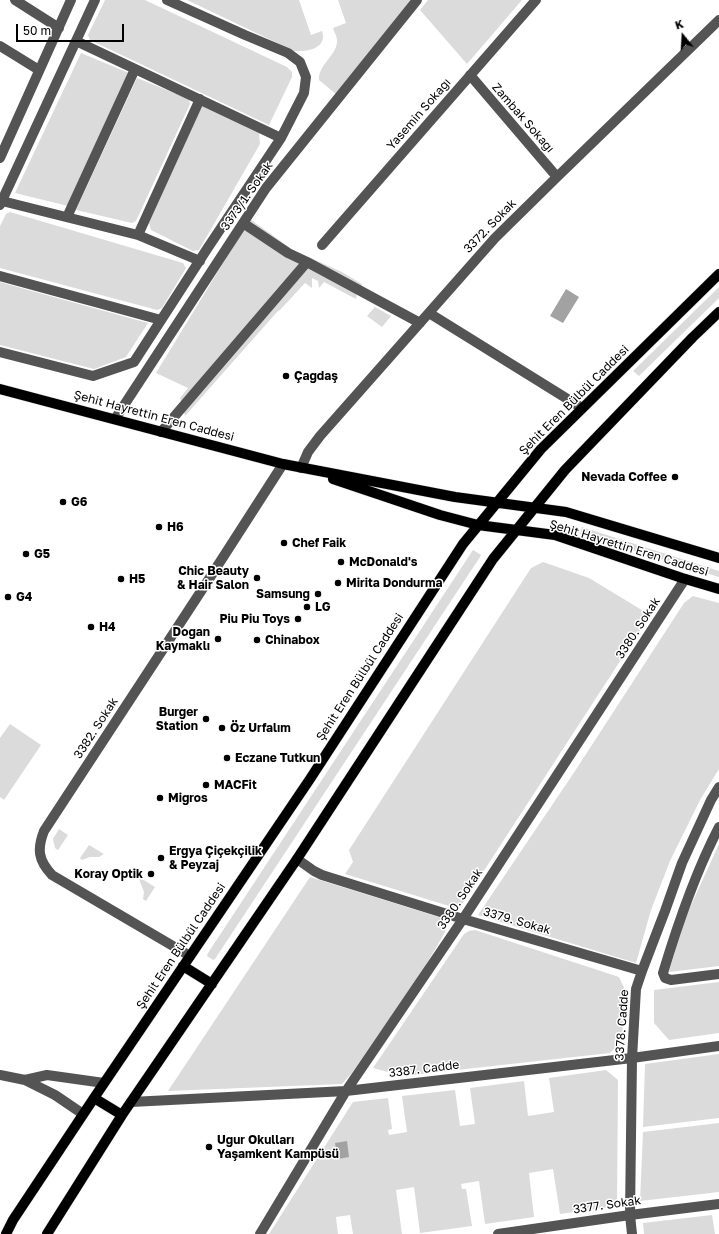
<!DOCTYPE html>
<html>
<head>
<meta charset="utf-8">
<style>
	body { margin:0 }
	#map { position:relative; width:719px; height:1234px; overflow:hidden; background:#fff; font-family:"Golos Text",sans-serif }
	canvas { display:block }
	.north { position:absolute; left:663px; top:16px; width:40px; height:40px; -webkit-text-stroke:3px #fff; paint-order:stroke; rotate:342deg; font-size:11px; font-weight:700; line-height:16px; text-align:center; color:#000 }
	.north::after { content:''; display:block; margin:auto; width:14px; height:18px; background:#000; clip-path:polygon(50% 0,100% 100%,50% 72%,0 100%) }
	.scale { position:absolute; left:16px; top:24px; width:108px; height:18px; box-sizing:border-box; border:2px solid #000; border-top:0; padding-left:5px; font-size:12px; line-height:14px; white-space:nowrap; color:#000; -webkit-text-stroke:3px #fff; paint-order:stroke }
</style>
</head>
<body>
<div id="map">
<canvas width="719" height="1234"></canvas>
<div class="north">K</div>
<div class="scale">50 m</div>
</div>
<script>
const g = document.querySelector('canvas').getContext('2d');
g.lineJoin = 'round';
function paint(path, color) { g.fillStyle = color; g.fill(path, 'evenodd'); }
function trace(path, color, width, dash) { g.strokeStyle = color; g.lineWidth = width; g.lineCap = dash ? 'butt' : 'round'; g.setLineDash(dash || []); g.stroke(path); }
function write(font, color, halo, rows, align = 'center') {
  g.font = font + ' "Golos Text",sans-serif'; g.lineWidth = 3; g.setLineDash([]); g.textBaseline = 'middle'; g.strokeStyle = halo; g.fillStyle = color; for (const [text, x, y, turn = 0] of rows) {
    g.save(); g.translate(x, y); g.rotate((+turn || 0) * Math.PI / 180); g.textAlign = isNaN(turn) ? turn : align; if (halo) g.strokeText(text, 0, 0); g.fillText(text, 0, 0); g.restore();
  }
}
const green = new Path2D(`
	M105,0H145L287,67L292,72V77L269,125L90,40L88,35Z
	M187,0H299L311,35L322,31C328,49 306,52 294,51Z
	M338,0H411L337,95L319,80C318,64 338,55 337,40C337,36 334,32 333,28L346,23Z
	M428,0H522L467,64L420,10Z
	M81,53L129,73L68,206L15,193Z
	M137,78L189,99L190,104L136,221L132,223L76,210Z
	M202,106L259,133L260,144L199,250L193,251L151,230L149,223Z
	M10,212L183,263L186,268L162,308L157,310L0,268V226L6,214Z
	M250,219L293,250L342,272L362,284L357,292L356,299L324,282L319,288L318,281L312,278V288L305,283L280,310L277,312L185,416L180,398L188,388L156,373Z
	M0,282L21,288L148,323L126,357L94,369L0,345Z
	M719,287V298L639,376L633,371Z
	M375,307L391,316L382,327L367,316Z
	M582,527L719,571V577L580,534Z
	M473,550L481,555L480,557L215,959L213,960L207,956L208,953Z
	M543,562L589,578L650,615L459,909L345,874L353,862L349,850L531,568Z
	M693,596L719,603V769L700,800L670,861L651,910L636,963L478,915L575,771L684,603Z
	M10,724L41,745L4,800L0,797V738Z
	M59,829L68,835L58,850L55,848L53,839Z
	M719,844V966L669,972L682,925Z
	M89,845L104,854L99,857H90L82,860L80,858Z
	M139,877L155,887L146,901L143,899L144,892L139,879Z
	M310,877L442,918L446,928L444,934L421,973L351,1074L342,1084L168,1091Z
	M475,930L619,977L625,990L622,1040L610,1053L403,1076L373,1068L464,934L469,931Z
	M719,982V1033L669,1040L654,1023V990Z
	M719,1054V1118L643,1127L645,1064Z
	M606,1070L618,1080L617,1206L560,1214L553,1169L529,1173L534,1217L485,1224L479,1181L461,1184L462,1189H466L472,1226L420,1233L414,1187L396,1190L402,1234H353L350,1215L336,1217L338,1234H269L353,1102L388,1098L392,1129L388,1130L389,1135L407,1132L402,1096L455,1090L460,1126L475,1124L470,1088L524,1081L528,1116L554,1112L549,1078Z
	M719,1123V1192L640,1201L643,1132Z
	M712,1215L715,1234H644L643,1223Z`);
const water = new Path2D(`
	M566,289L579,297L563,323L550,316Z
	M347,1141L349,1157L338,1159L335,1143Z`);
const minor = new Path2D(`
	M15,0L59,28
	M76,41L281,138
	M0,46L39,70
	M470,75L557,177
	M0,158L71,0
	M2,201L138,235L200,261
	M0,205L95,0
	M67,217L135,69
	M243,223L288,253L307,262L420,323
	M138,235L200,99
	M322,245L536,0
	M0,276L161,320
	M429,313L582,408
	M0,352L93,376L134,362L207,249L281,138L304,93L306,77L300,62L288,53L245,35L167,0
	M115,419L266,188L417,0
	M161,432L307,262
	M301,468L308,452L320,436L495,238L557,177L719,20
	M719,827C695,873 678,923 663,973L665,978L671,980L719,974
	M297,859L314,871L322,875L463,919L642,971
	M190,956L52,875C38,860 37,849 44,831L209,579L283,464
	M0,1075L25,1080L47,1075L104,1083
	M25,1080L55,1095L83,1114
	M131,1102L346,1091L632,1058L719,1046
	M260,1234L346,1091L463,919L685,579
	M498,1234L630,1215L719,1204
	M632,1234L630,1215L632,1058L636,989L642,971L665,911L682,863L711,800L719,787`);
const major = new Path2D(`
	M0,389L283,464L455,497L566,512L719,558
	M333,479L440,515L478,525L555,535L682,578L719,589
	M183,966L212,984
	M94,1098L122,1115
	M6,1234L13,1220L94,1098L310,779L463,544L541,449L719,274
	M47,1234L122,1115L297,859L493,559L565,470L693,337L719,312`);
const markers = [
	[286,376,4,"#000"],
	[675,477,4,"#000"],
	[63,502,4,"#000"],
	[159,527,4,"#000"],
	[284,543,4,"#000"],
	[26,554,4,"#000"],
	[341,562,4,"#000"],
	[257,578,4,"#000"],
	[121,579,4,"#000"],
	[338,583,4,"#000"],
	[318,594,4,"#000"],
	[8,597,4,"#000"],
	[307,607,4,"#000"],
	[298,619,4,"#000"],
	[91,627,4,"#000"],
	[218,639,4,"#000"],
	[257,640,4,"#000"],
	[206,719,4,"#000"],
	[222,728,4,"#000"],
	[227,758,4,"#000"],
	[206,785,4,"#000"],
	[160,798,4,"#000"],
	[161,858,4,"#000"],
	[151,874,4,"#000"],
	[209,1147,4,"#000"]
];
const streetNames = [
	["Yasemin Sokağı",419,114,-49],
	["Zambak Sokağı",523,118,49],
	["3373/1. Sokak",247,196,-55],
	["3372. Sokak",490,226,-46],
	["Şehit Eren Bülbül Caddesi",574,400,-45],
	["Şehit Hayrettin Eren Caddesi",154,416,15],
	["Şehit Hayrettin Eren Caddesi",629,548,17],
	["3380. Sokak",638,628,-57],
	["Şehit Eren Bülbül Caddesi",360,677,-57],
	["3382. Sokak",96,728,-57],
	["3380. Sokak",460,899,-56],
	["3379. Sokak",517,921,16],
	["Şehit Eren Bülbül Caddesi",181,946,-56],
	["3378. Cadde",622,1025,-86],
	["3387. Cadde",424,1069,-7],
	["3377. Sokak",607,1205,-8]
];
const poiNames = [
	["Çağdaş",294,376],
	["Nevada Coffee",667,477,"right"],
	["G6",71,502],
	["H6",167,527],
	["Chef Faik",292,543],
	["G5",34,554],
	["McDonald's",349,562],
	["Chic Beauty",249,571,"right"],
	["& Hair Salon",249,585,"right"],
	["H5",129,579],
	["Mirita Dondurma",346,583],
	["Samsung",310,594,"right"],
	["G4",16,597],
	["LG",315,607],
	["Piu Piu Toys",290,619,"right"],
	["H4",99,627],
	["Doğan",210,632,"right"],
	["Kaymaklı",210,646,"right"],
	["Chinabox",265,640],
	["Burger",198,712,"right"],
	["Station",198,726,"right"],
	["Öz Urfalım",230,728],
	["Eczane Tutkun",235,758],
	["MACFit",214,785],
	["Migros",168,798],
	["Ergya Çiçekçilik",169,851],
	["& Peyzaj",169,865],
	["Koray Optik",143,874,"right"],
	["Uğur Okulları",217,1140],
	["Yaşamkent Kampüsü",217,1154]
];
paint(green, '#dbdbdb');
paint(water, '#a2a2a2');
trace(major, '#dbdbdb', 11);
trace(minor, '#545454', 10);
trace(major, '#000', 10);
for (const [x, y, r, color] of markers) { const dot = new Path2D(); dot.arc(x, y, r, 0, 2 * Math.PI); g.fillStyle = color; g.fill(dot); trace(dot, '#fff', 1.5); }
write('12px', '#000', '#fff', streetNames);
write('bold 12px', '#000', '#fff', poiNames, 'left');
</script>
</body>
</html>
